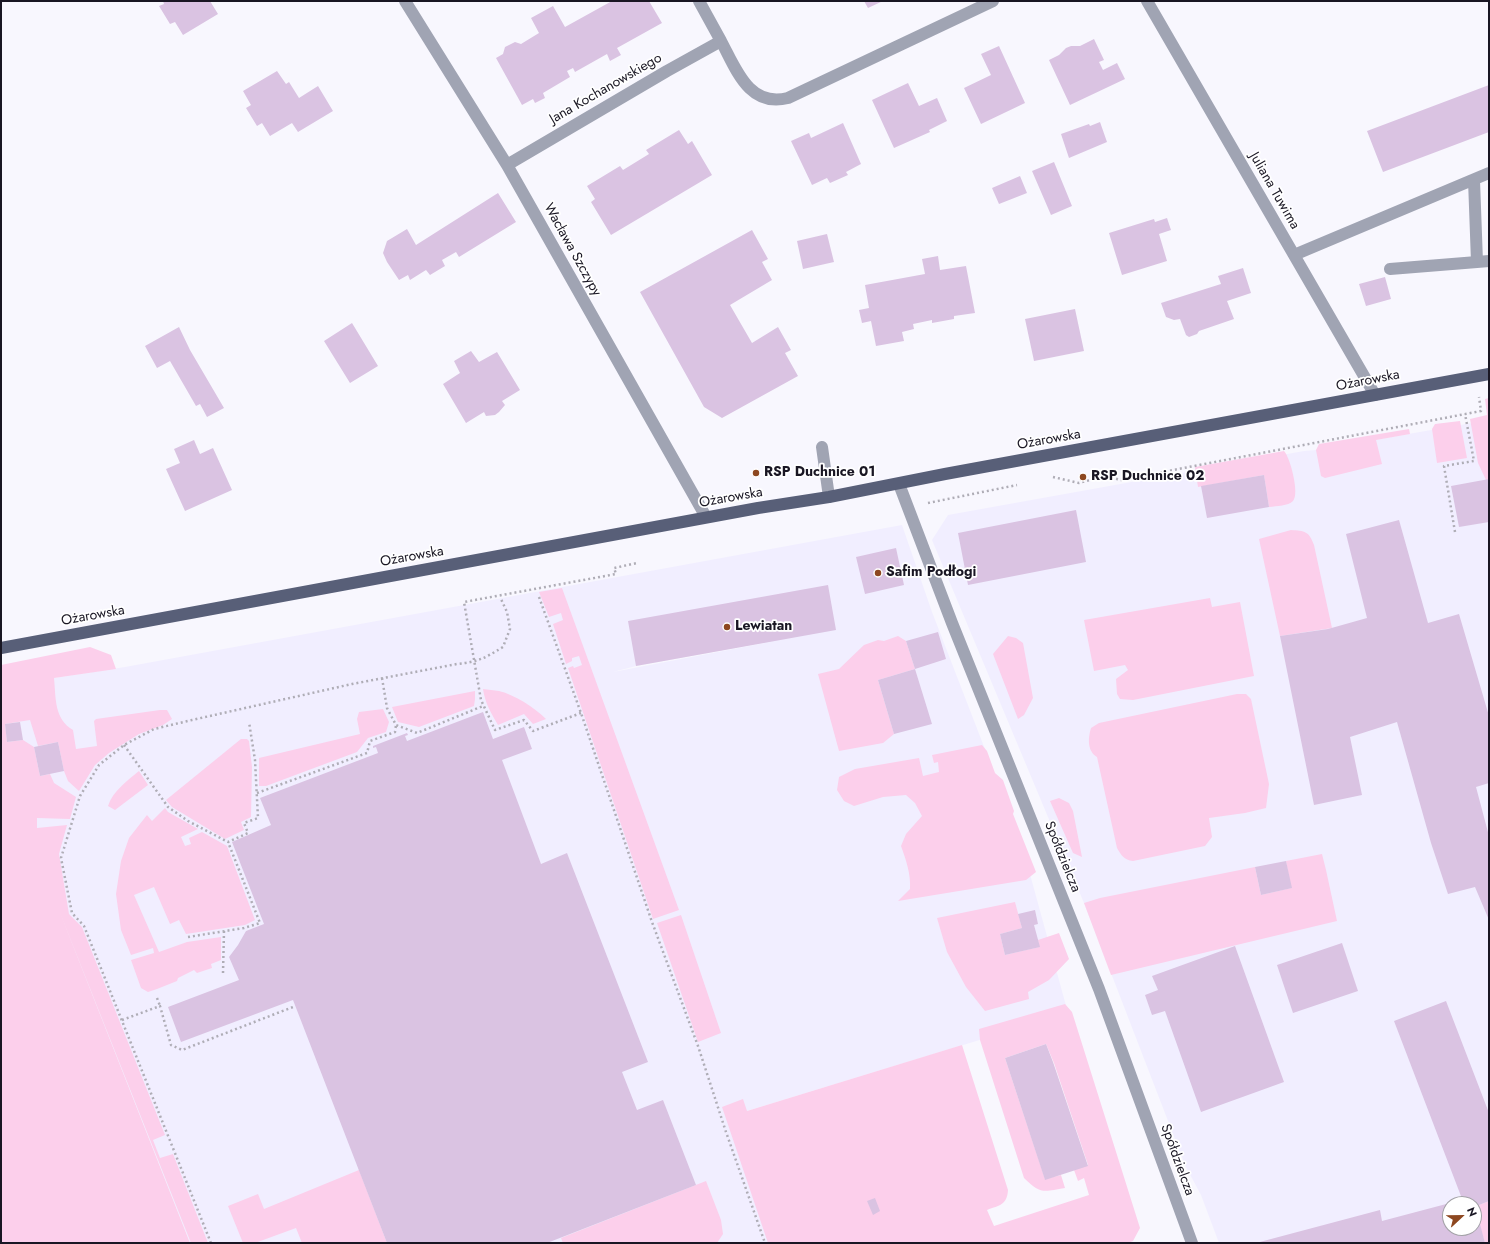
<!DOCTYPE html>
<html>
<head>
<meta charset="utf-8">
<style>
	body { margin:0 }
	#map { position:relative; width:1490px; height:1244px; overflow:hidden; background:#f8f7fe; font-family:Jost,sans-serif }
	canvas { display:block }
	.frame { position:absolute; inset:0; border:2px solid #191623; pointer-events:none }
	.north { position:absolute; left:1442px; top:1196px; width:40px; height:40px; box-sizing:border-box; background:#fff; border:1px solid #a3a2a7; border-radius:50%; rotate:68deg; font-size:11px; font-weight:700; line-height:16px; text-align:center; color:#191623 }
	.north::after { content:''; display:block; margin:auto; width:14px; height:18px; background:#8d4720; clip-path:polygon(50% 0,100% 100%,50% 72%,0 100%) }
</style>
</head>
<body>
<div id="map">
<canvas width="1490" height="1244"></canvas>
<div class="frame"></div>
<div class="north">N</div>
</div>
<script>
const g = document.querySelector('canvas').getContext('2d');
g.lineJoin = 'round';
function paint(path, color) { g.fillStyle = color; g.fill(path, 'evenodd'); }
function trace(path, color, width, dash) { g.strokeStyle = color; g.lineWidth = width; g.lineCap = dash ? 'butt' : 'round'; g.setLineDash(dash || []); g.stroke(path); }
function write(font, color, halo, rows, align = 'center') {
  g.font = font + ' Jost,sans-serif'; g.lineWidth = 3.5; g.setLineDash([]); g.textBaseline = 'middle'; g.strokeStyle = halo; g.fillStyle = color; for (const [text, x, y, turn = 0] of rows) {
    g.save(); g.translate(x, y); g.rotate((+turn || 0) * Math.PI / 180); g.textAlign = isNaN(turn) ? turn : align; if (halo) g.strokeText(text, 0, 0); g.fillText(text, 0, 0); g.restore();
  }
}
const built = new Path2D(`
	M1489,420V1243H1219L1201,1195L1185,1165L1084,903L932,540L948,515L1304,451L1316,450ZM1450,1204H1474V1228H1450Z
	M902,525L932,612L1022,845L1068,1013L747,1111L790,1243H190L1,763V686L125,667ZM775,641L613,672L636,666Z`);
const green = new Path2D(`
	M1489,398V479L1486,480L1478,463L1470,419L1487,415L1485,399Z
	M1460,421L1467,458L1437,463L1432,429L1435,424Z
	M1409,429L1410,434L1376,440L1382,464L1325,478L1321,476L1316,450L1319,444Z
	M1284,451C1290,457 1300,494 1293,501C1288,506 1277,506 1269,507L1264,475L1198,487L1195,467Z
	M1291,530C1305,531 1309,531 1314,545L1332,628L1280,636L1259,539Z
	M562,588L679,910L653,919L568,668L573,666L574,668L582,665L579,656L572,658V661L566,664L553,624L563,620L561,613L549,617L539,592Z
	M1210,598L1212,607L1240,602L1254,676L1133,700L1120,699L1117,694L1116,679L1128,670L1125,665L1094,671L1084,620Z
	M898,636L906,641L915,669L878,680L894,734L883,743L839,751L818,674L839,669L864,645L878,640L884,641Z
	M1008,636L1016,638L1023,643L1033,698L1024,715L1018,719L993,654Z
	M90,647L111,655L116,669L54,678C56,698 54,719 73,730L76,749L97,746L94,721L96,719L160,710H167L172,719L163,725L139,734L109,753L95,765L79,791L68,781L64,771L58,742L38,746L30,720L5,724L7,742L23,740L34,747L40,776L50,774L54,783L76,797L70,819L37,818V828L67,825L59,854L69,914L82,927L165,1135L153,1140L160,1158L173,1154L208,1243H191L57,905L190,1243H1V665Z
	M483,689C488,690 494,690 499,691C515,695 534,707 546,719L533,724L524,714L498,725C491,713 485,703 483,689Z
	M475,691V699L474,706L419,727L398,722L392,707Z
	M1237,694H1246L1251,699L1269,784L1266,808L1245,813L1209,818L1212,837L1205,846L1133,861C1124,860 1121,855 1117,848L1097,757C1087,751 1088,738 1091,728L1099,723Z
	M383,709L389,722L386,732L368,738L357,752L266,786H259V758L360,734L357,719L359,712Z
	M241,739H247L249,741L252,767L251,817L241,822L244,830L225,839L172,807L166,800Z
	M982,745L987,751L995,773L1003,780L1014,811L1013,814L1036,872L1026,880L898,901L910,889C911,874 906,860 901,846L906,834L922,816L915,803L906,795L883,797L854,806L844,801L837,790L839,777L855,769L919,758L923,776L939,772L938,762L934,763L932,755Z
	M139,771L148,785L115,810L108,806C113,791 127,781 139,771Z
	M1059,798L1069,803L1073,811L1082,857L1073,853L1050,801Z
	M165,808L168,812L198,829L181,837L185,846L191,844L189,838L202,832L227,846L255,920L245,925L186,934L179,920L170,924L154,887L134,895L159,952L187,942L221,937V960L211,964L212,968L197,973L194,970L178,978L177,981L157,989L148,992L141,988L131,960L154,953L153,948L131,955L121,930L116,894L121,861L129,838L147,815L152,821Z
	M1322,854L1326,870L1337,921L1111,975L1084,903L1100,898L1255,867L1261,895L1291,888L1286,861Z
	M1015,902L1022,928L1000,934L1005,955L1039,947L1038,940L1059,933L1069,959L1049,980L1028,992L1029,999L985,1011L966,987L947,952L937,918Z
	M681,915L721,1033L698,1042L657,923Z
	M1065,1004L1072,1012L1140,1228L1133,1241L1128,1243H768L722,1107L743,1099L747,1111L962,1045L1008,1190C1007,1205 1000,1205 987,1210L994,1226L1089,1195L1084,1178L1078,1181L1074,1170L1088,1165L1054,1063L1046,1044L1005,1058L1045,1179L1061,1175L1065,1188C1043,1192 1040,1194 1024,1178L980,1040L979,1029Z
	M359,1170L387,1243H302L296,1228L255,1243H243L228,1206L258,1194L264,1209Z
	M706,1181L721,1220L723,1234L717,1243H563L561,1238Z
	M1489,1201V1243H1485L1474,1207Z`);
const building = new Path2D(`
	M163,1H210L218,14L183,35L175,22L170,24L159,6L164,4Z
	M612,1H649L662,23L617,48L621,55L610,61L607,54L575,72L573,68L567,71L570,77L543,93L545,98L535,103L533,99L522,105L496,58L503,54L505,47L515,42L521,44L539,33L531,18L553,6L565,27Z
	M864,1H883L868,8Z
	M1094,39L1104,60L1099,62L1103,70L1117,63L1125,79L1070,105L1049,60L1059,55L1066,48L1071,46H1080Z
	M999,46L1025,103L981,124L964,88L991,75L981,54Z
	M277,71L286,84L289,82L299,98L318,86L333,111L298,132L292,123L270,136L262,123L257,126L246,108L251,105L243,91Z
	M908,83L919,106L937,98L947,121L929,130L930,132L894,148L872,100Z
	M1489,85V132L1383,172L1367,131Z
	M1100,122L1107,142L1069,158L1061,134L1089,124L1090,126Z
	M843,123L861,164L846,172L848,175L830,183L827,178L812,185L791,141L809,133L811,138Z
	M679,130L688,144L692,141L712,175L611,235L591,202L595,199L587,186L620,166L623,170L649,154L646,150Z
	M1054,162L1072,206L1051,215L1032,171Z
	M1020,176L1027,193L999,204L992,188Z
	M498,193L516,222L459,257L456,252L442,260L445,266L430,275L426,270L410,280L408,275L399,280L387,262L383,253L387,241L407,229L416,245Z
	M1167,218L1171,230L1159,234L1167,261L1122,275L1109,233L1154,219L1155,222Z
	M752,230L768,259L762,262L772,280L730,305L752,343L778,327L791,350L785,353L798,376L722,418L704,407L640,292Z
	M827,234L834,262L803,269L797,241Z
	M938,256L940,270L966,266L975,313L954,316V319L932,323V320L913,324L914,329L902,332L904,341L876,346L871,321L862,323L859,310L869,308L865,285L925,274L922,259Z
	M1243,268L1251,293L1227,301L1234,319L1199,331L1197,334L1189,337L1186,335L1180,319L1174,320L1166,317L1161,303L1221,284L1218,276Z
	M1385,277L1391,299L1366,306L1359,284Z
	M1075,309L1084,351L1034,361L1025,319Z
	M352,323L378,366L350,383L324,341Z
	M179,327L190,350L224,408L207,417L200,404L196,406L170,361L157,368L145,346Z
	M471,351L479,362L497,352L520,390L502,401L505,405L499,412L495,415L486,416L484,412L466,423L443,384L460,373L454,361Z
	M194,440L200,454L213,448L232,490L185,511L166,469L180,463L174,449Z
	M1264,475L1269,507L1207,518L1201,486Z
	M1489,479V522L1459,527L1451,486Z
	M1076,510L1086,562L968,585L958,533Z
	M1399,520L1428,623L1459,614L1489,716V783L1476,787L1489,836V920L1475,887L1448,894L1431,843L1397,722L1350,737L1362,795L1314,805L1280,636L1328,629L1367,618L1346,534Z
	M896,548L904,585L865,594L856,557Z
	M828,585L836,630L636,666L628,621Z
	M938,632L946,659L915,669L932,724L894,734L878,680L915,669L906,641Z
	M483,712L493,739L524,727L532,749L502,760L541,864L567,853L648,1062L622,1072L637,1110L663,1100L696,1185L547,1243H387L293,1000L181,1042L168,1007L239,980L229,957L238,945L246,931L264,924L232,842L271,825L260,798L378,753L376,747L373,748V746L407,733L408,735L405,736L407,741Z
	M20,722L23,740L7,742L5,724Z
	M58,742L64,771L40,776L34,747Z
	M1286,861L1292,888L1261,895L1255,867Z
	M1035,910L1038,924L1034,925L1040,947L1005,955L1000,934L1022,928L1018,914Z
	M1342,943L1358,991L1293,1013L1277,965Z
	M1235,946L1284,1082L1201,1112L1165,1011L1152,1015L1145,995L1158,990L1152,976Z
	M1446,1001L1489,1113V1201L1474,1207V1204H1464L1394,1021Z
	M1046,1044L1053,1062L1088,1166L1045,1180L1005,1058Z
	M875,1198L880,1211L873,1215L867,1201Z
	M1450,1203V1228H1474V1210L1476,1209L1485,1243H1256L1380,1210L1382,1221Z`);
const path = new Path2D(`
	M1053,477L1079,483L1105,476L1121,480L1481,411L1479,397
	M928,503L1017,485
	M1455,532L1444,466L1474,461L1465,414
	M539,597L581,713L652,922L698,1046L726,1132L765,1243
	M382,678L387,708L396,725L417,733L483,706
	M581,713L533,731L524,720L495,730L481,700L464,602L616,574L614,568L637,563
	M124,745L168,807L188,821L228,842L248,833L244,823L258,818L255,760L249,722
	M257,793L367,753L370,741L395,732L396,725
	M188,937L244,928L260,923L228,842
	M223,973L224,931
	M157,998L160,1006
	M122,1020L160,1006L171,1045L182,1050L293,1007
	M211,1243L84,926L72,913L61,858L80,796L99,765L124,745L154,729L192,720L352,684L457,664C478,662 485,658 503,647L510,629L507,612L501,599`);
const minor = new Path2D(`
	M405,1L507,165L706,517
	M699,1L721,41
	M1147,1L1375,395
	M507,165L667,71L721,41C736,69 749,108 788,98L993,1
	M1474,180L1477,262L1489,261
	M1294,255L1489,173
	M1390,269L1477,262
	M822,447L829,497
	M899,484L952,623L1099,989L1192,1243`);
const major = new Path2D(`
	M1,648L758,508L829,497L945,474L1489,374`);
const markers = [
	[756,473,4,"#8d4720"],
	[1083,477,4,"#8d4720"],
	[878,573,4,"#8d4720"],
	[727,627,4,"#8d4720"]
];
const streetNames = [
	["Jana Kochanowskiego",606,89,-30],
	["Juliana Tuwima",1274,191,60],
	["Wacława Szczypy",572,250,61],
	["Ożarowska",1368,381,-11],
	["Ożarowska",1049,440,-10],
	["Ożarowska",731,498,-10],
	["Ożarowska",412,557,-10],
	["Ożarowska",93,616,-10],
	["Spółdzielcza",1062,857,68],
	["Spółdzielcza",1177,1160,70]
];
const poiNames = [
	["RSP Duchnice 01",764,473],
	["RSP Duchnice 02",1091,477],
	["Safim Podłogi",886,573],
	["Lewiatan",735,627]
];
paint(built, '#f1eeff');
paint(green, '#fccfeb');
paint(building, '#dac3e2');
trace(path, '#afadb6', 2.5, [2, 3]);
trace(minor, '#a0a4b3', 12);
trace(major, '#585f78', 12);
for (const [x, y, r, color] of markers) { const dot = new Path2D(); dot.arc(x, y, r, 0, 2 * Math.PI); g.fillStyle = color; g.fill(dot); trace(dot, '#fff', 1.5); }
write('14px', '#191623', '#fff', streetNames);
write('bold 14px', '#191623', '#fff', poiNames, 'left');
</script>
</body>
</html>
